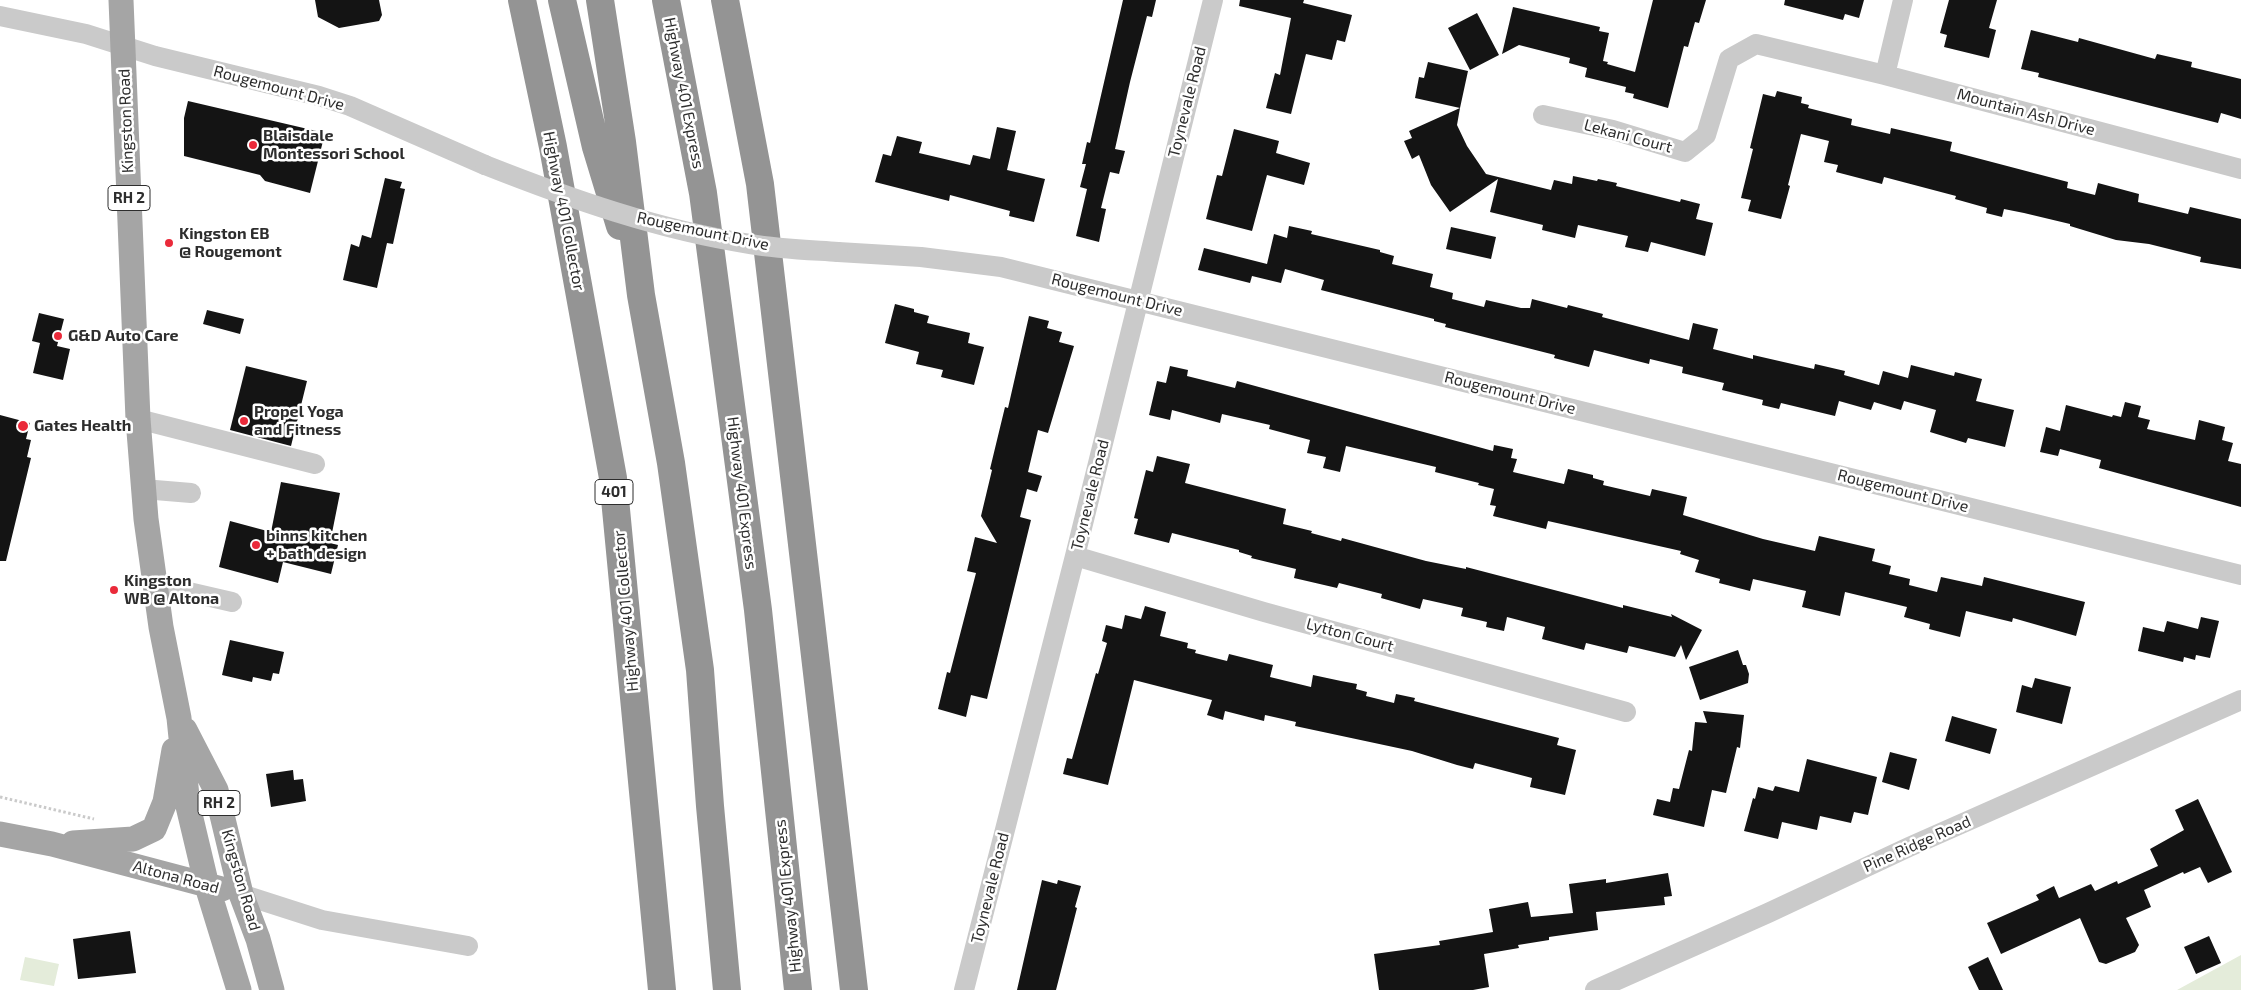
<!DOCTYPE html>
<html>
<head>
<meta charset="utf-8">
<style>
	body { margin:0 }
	canvas { display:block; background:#fff }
</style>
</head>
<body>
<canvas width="2241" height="990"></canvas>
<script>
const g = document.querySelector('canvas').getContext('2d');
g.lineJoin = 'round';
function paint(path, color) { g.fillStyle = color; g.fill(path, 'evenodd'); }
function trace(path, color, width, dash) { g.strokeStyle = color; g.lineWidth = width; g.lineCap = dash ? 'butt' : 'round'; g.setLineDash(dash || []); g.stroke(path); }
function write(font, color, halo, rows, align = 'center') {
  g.font = font + ' "Exo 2",sans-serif'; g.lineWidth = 5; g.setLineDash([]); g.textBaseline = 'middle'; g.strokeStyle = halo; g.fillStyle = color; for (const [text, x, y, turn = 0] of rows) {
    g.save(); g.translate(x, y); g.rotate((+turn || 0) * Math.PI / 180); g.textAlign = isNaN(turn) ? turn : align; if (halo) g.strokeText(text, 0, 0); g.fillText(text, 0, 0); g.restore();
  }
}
const green = new Path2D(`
	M2241,955V990H2177Z
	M25,957L59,964L54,986L20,980Z`);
const building = new Path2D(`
	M315,0H379L382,15L379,21L339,28L318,17Z
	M1123,0H1156L1152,17L1147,16L1130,82L1115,149L1125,151L1119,174L1110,172L1101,208L1106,209L1099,242L1076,236L1087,189L1080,187L1086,164H1082L1087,142L1090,143Z
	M1240,0H1304L1303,3L1352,15L1345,42L1337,40L1332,60L1306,54L1291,114L1266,108L1275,73L1280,75L1291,18L1239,6Z
	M1653,0H1706L1699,23L1695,22L1688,47L1684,46L1668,108L1633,98L1634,94L1625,92L1626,87L1585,77L1587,68L1569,63L1570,58L1519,45L1502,54L1513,7L1600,27L1599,31L1609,33L1603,61L1608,62L1607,64L1635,72Z
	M1785,0H1864L1859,18L1845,14L1843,20L1784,5Z
	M1949,0H1997L1989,28L1996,30L1989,58L1944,47L1947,35L1940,33Z
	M1477,13L1499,55L1470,70L1448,28Z
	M2031,30L2078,42L2079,38L2155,59L2157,54L2192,62L2191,67L2241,79V119L2221,113L2218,123L2038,77L2039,73L2021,69Z
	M1428,62L1468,71L1460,108L1415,98L1419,77L1424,78Z
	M1777,91L1802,97L1801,103L1809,105L1808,108L1852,119L1851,125L1890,134L1891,128L1952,142L1950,151L2068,182L2067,188L2095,195L2098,183L2139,194L2138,202L2188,214L2190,207L2241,219V269L2200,262L2201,257L2149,244L2116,240L2070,226V224L2024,213L2004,209L2002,217L1986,213L1987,208L1955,199L1956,196L1884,177L1882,184L1836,172L1838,165L1824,162L1829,141L1801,134L1788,185L1790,186L1781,219L1748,211L1751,200L1741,198L1753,149L1750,148L1763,94L1775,97Z
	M188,101L325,133L310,193L265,181L260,175L184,156V118Z
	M1460,108L1457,125L1467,146L1486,174L1551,190L1554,180L1572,184L1573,176L1597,181L1598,179L1617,183L1616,186L1680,202L1681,199L1700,204L1696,219L1713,223L1705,256L1651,242L1648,252L1625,247L1628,236L1578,225L1575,238L1542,230L1543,225L1490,212L1498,179L1450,212L1431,185L1419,155L1412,159L1404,141L1412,138L1409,131Z
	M997,127L1016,131L1007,170L1045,179L1034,222L1009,216L1010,211L950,195L949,201L875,182L883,154L891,156L897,136L922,142L919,153L970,165L973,155L990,159Z
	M1234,129L1279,141L1276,153L1310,163L1304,185L1267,175L1252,231L1206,219L1217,175L1222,176Z
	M385,178L402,182L400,188L405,189L393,244L387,243L377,288L343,280L351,244L359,247L362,235L371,238Z
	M1289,226L1312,231L1311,234L1380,250V252L1394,256L1392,264L1433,274L1430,287L1453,293L1452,299L1484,307L1486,300L1521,308H1530L1532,299L1567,308L1568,305L1603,314L1602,317L1689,340L1693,323L1718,329L1713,349L1753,359V355L1814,369L1815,364L1845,371L1844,375L1879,385L1883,371L1908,378L1911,365L1954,376L1955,372L1982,379L1976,401L2014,410L2005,447L1968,438L1966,443L1930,432L1936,410L1904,401L1901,410L1874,402L1871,410L1839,401L1835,416L1781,403L1779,409L1762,405L1763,400L1722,390L1724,383L1682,373L1683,367L1650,359L1649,364L1594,350L1589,367L1554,358L1555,355L1445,327L1446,324L1434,321V319L1321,290L1324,280L1285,269L1281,283L1252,276L1250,283L1198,270L1204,248L1267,264L1274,234L1287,238Z
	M1451,227L1496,237L1491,259L1446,249Z
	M895,304L914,309V312L929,316L927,323L970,333L968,343L984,347L974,385L941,377L943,370L916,364L919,352L885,343Z
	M207,310L244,319L240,334L203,324Z
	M39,313L64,319L57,346L70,349L63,380L33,373L40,343L32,341Z
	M1029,316L1049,321L1047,328L1062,332L1059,342L1074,346L1048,433L1038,430L1028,472L1042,476L1037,492L1027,489L1020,517L1031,520L987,699L971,695L966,717L938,709L947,672L950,673L976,573L967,571L975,537L997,543L981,516L992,470L990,469L997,440L1005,407L1008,408Z
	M246,366L307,381L291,446L230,430Z
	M1170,366L1188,370L1187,376L1235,388L1237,381L1493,451L1494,445L1513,449L1511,458L1517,459L1513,472L1564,484L1568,469L1593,475V478L1604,481L1603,485L1650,496L1652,489L1687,497L1683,515L1763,539L1815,551L1819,536L1875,549L1872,561L1891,566L1889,574L1910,579L1909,585L1937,592L1941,577L1982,586L1984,577L2085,602L2076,636L2013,618L2012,622L1966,611L1960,637L1929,629L1930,624L1904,617L1907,607L1845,592L1840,616L1802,607L1806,591L1753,579L1750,591L1719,583L1720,579L1695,572L1699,560L1680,554L1681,551L1548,521L1546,529L1493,516L1496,506L1490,505L1494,489L1478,485L1479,483L1435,472L1436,467L1346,446L1340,472L1323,468L1326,457L1307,453L1310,440L1269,429L1270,425L1222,414L1220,423L1172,410L1170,420L1149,415L1157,381L1166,383Z
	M2125,402L2141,406L2138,417L2150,420L2147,429L2195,440L2199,420L2225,427L2222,440L2233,443L2228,461L2241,464V507L2099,468L2101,460L2060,449L2058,456L2040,452L2046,427L2060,431L2066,405L2112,417L2113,415L2121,417Z
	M0,415L30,423L26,439L31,440L27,457L31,458L6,561H0Z
	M1157,456L1190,464L1185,483L1286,509L1283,524L1312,531L1311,533L1341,541L1342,538L1426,561L1466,569V567L1623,608V605L1672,617L1671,614L1702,630L1686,660L1681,645L1675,657L1629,646L1627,653L1586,643L1584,650L1542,639L1545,627L1507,617L1504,631L1486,627L1487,622L1461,616L1463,608L1423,599L1420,609L1381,598L1382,594L1339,583L1337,588L1294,578L1296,569L1251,558L1252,556L1239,552V550L1172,533L1169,543L1134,534L1138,519L1134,518L1146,470L1153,472Z
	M281,482L340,493L330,543L338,545L331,574L283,562L278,583L219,567L230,521L271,532Z
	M1145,606L1166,612L1160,636L1188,643L1187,648L1196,650L1195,653L1227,661L1229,654L1273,665L1270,677L1311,687L1313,675L1341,681L1357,684L1356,689L1367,692L1366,696L1394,703L1396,694L1415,698L1414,701L1559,738L1557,745L1576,750L1565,795L1530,787L1532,778L1475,763L1473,769L1457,765L1412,751L1295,726L1296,722L1265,715L1264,721L1225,711L1223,720L1207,715L1212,700L1134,680L1108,785L1063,774L1067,758L1072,759L1096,673L1098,674L1107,643L1102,641L1106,625L1122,629L1125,615L1141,619Z
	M2201,617L2219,621L2210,658L2196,655L2195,660L2184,657L2183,662L2138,651L2143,627L2164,632L2167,621L2198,629Z
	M230,640L284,652L279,674L273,673L271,681L253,677L252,682L222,675Z
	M1738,650L1743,665H1746L1749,674L1748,683L1700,700L1689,667Z
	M2035,678L2071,687L2062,724L2016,712L2022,685L2032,688Z
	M1703,711L1744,715L1740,748L1737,747L1726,793L1712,790L1704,827L1653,815L1657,799L1670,802L1673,788L1679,789L1689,750L1692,751L1695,722L1707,723Z
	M1952,716L1997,729L1990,754L1945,741Z
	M1890,752L1917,759L1909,790L1882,782Z
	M1807,759L1877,777L1868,815L1854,812L1851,823L1820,816L1817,830L1782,822L1778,839L1744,831L1753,798L1755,799L1758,787L1773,791L1775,786L1799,792Z
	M293,770L294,780L303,779L306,801L271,807L266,774Z
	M2198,799L2232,872L2208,883L2200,867L2184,874L2183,872L2144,890L2151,907L2126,918L2139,945L2135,952L2106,964L2099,962L2080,918L2001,954L1987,923L2039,900L2036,895L2054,886L2059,898L2091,884L2095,891L2117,881L2118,884L2158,866L2150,849L2184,830L2175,810Z
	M1668,873L1672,896L1664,897L1665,905L1596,912L1598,930L1549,937V940L1518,945L1519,948L1484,954L1489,987L1473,990H1379L1374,954L1440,945L1439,941L1493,932L1489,909L1528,902L1531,917L1573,913L1569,884L1606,879V883Z
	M1042,880L1057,884L1058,880L1081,886L1075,907L1077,908L1056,990H1017Z
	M130,931L136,973L78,979L73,939Z
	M2209,936L2221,963L2196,974L2184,947Z
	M1988,957L2003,990H1979L1968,967Z`);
const path = new Path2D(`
	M0,797L94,819`);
const minor = new Path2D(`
	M0,16L86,34L155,56L319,96L350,106L485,165
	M1885,75L1903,0
	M1543,115L1613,130L1685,152L1706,135L1729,59L1756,44L1885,75L2241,169
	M838,252L921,257L1001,267L2241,575
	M138,419L315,464
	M143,489L191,493
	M1075,556L1264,612L1626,712
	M154,584L232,602
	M241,894L322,920L468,946
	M964,990L1075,556L1213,0
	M1595,990L1768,913L1909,847L2241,700`);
const major = new Path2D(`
	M121,0L138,419L146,519L161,627L179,718L188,806L207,886L239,990
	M185,730L216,790L241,894L258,939L272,990
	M0,834L52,844L222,889
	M73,843L133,839L154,829L165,802L174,750`);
const highway = new Path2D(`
	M522,0L553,147L613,478L662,990
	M562,0L596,147L620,226
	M600,0L622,142L641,295L671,463L700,670L710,806L727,990
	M666,0L703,193L758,610L798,990
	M725,0L760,184L854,990`);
const minorBridge = new Path2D(`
	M485,165C571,199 659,230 750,244C779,249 809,250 838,252`);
const markers = [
	[253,145,5,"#ea2a3a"],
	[169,243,5,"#ea2a3a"],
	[58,336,5,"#ea2a3a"],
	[244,421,5,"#ea2a3a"],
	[23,426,6,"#ea2a3a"],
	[256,545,5,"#ea2a3a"],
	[114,590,5,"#ea2a3a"]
];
const shields = [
	[129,198,42],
	[614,492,38],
	[219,803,42]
];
const shieldNames = [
	["RH 2",129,198],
	["401",614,492],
	["RH 2",219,803]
];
const streetNames = [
	["Rougemount Drive",279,88,15],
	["Highway 401 Express",684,93,79],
	["Toynevale Road",1187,102,-76],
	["Mountain Ash Drive",2026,112,15],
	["Kingston Road",126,121,-92],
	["Lekani Court",1628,136,15],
	["Highway 401 Collector",564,211,79],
	["Rougemount Drive",703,231,12],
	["Rougemount Drive",1117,295,14],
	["Rougemount Drive",1510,393,14],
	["Rougemount Drive",1903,491,14],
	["Highway 401 Express",742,493,83],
	["Toynevale Road",1090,495,-76],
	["Highway 401 Collector",626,611,-95],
	["Lytton Court",1350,635,15],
	["Pine Ridge Road",1917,844,-24],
	["Altona Road",176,877,15],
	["Kingston Road",241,880,74],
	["Toynevale Road",990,888,-76],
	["Highway 401 Express",788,896,-96]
];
const poiNames = [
	["Blaisdale",263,136],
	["Montessori School",263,154],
	["Kingston EB",179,234],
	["@ Rougemont",179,252],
	["G&D Auto Care",68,336],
	["Propel Yoga",254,412],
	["and Fitness",254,430],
	["Gates Health",34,426],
	["binns kitchen",266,536],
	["+ bath design",266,554],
	["Kingston",124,581],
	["WB @ Altona",124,599]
];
paint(green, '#e4ecda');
paint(building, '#141414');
trace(path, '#cacaca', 3, [2.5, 2.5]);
trace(minor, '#cacaca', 20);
trace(major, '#a5a5a5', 25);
trace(highway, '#949494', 28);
trace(minorBridge, '#cacaca', 20);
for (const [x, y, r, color] of markers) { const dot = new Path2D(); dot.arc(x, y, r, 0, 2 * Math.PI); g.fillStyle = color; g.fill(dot); trace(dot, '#fff', 2); }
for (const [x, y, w] of shields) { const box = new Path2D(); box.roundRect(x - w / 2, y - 12.5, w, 25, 4); g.fillStyle = '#fff'; g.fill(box); trace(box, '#2d2d2d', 1); }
write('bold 15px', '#2d2d2d', null, shieldNames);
write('16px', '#2d2d2d', '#fff', streetNames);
write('bold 16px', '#2d2d2d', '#fff', poiNames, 'left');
</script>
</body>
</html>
